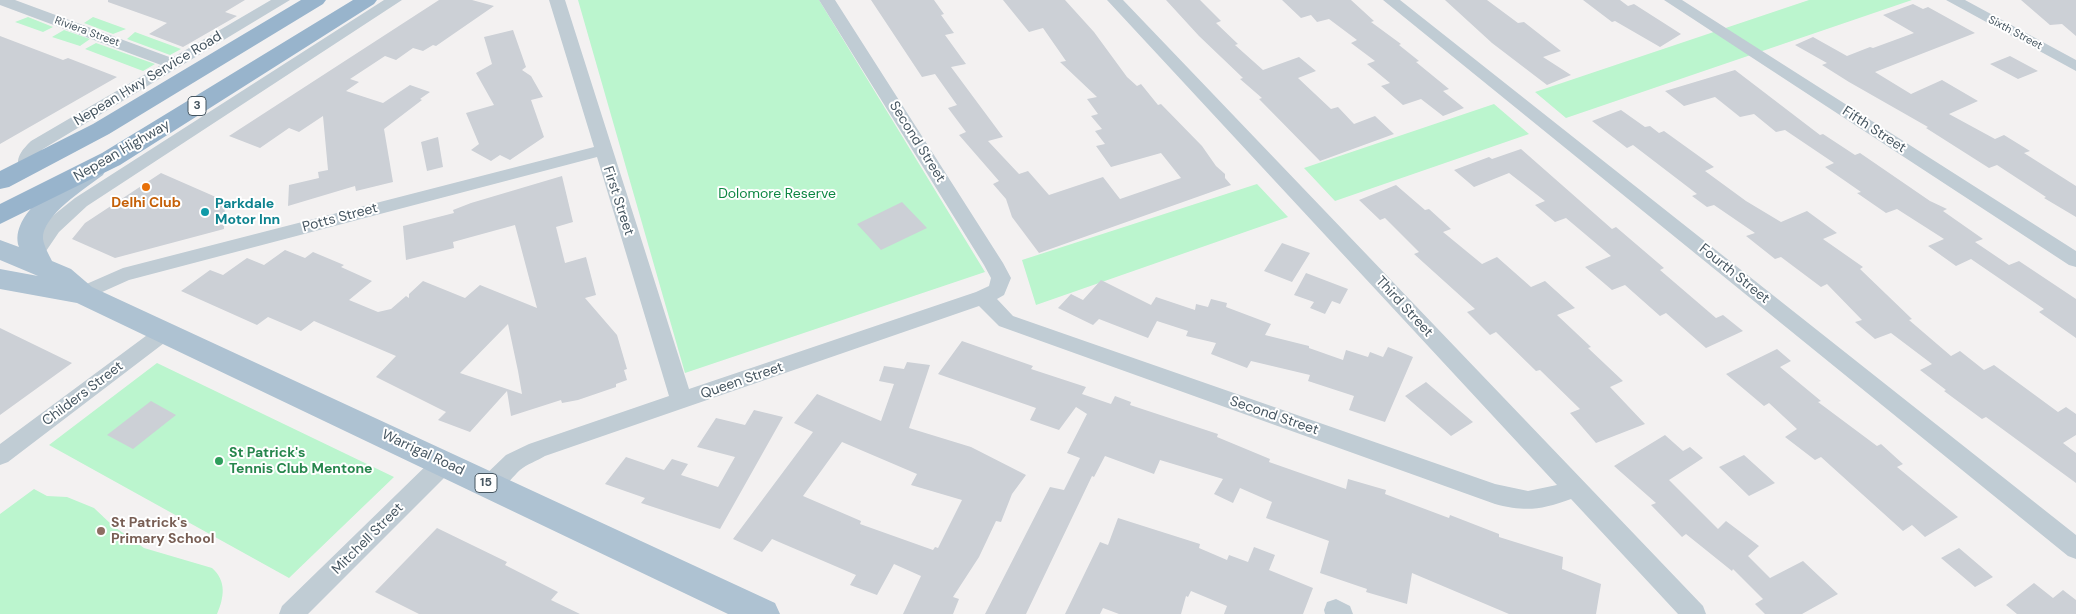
<!DOCTYPE html>
<html>
<head>
<meta charset="utf-8">
<style>
	body { margin:0 }
	canvas { display:block; background:#f3f1f1 }
</style>
</head>
<body>
<canvas width="2076" height="614"></canvas>
<script>
const g = document.querySelector('canvas').getContext('2d');
g.lineJoin = 'round';
function paint(path, color) { g.fillStyle = color; g.fill(path, 'evenodd'); }
function trace(path, color, width, dash) { g.strokeStyle = color; g.lineWidth = width; g.lineCap = dash ? 'butt' : 'round'; g.setLineDash(dash || []); g.stroke(path); }
function write(font, color, halo, rows, align = 'center') {
  g.font = font + ' "DM Sans",sans-serif'; g.lineWidth = 4; g.setLineDash([]); g.textBaseline = 'middle'; g.strokeStyle = halo; g.fillStyle = color; for (const [text, x, y, turn = 0] of rows) {
    g.save(); g.translate(x, y); g.rotate((+turn || 0) * Math.PI / 180); g.textAlign = isNaN(turn) ? turn : align; if (halo) g.strokeText(text, 0, 0); g.fillText(text, 0, 0); g.restore();
  }
}
const green = new Path2D(`
	M578,0H819L985,272L685,373Z
	M1809,0H1912L1566,118L1535,92Z
	M28,17L53,27L43,32L15,22Z
	M93,17L126,29L113,34L84,23Z
	M64,30L90,39L80,46L52,37Z
	M135,32L181,49L170,55L127,39Z
	M96,43L155,64L143,71L85,49Z
	M1494,104L1529,134L1335,201L1304,168Z
	M1257,184L1288,217L1036,305L1022,260Z
	M157,363L394,477L289,578L49,445Z
	M34,489L47,496L67,497L94,508L112,525L144,548L212,568C227,581 224,598 217,614H0V514Z`);
const building = new Path2D(`
	M108,0H245L225,12L237,16L183,47L149,34L167,23L108,2Z
	M439,0H472L494,6L436,46L433,45L423,51L413,48L396,60L385,56L350,79L359,82L346,91L383,103L410,85L430,92L420,99L422,100L384,129L393,182L356,191L355,186L288,206L289,185L319,178L318,172L328,170L323,116L299,132L289,128L260,148L229,136Z
	M871,0H934L944,14L941,15L954,33L945,35L966,64L951,67L1003,137L988,141L1019,174L1028,171L1049,195L1103,177L1120,199L1181,178L1161,153L1111,167L1096,146L1105,144L1095,131L1102,129L1091,116L1098,114L1087,99L1097,97L1060,62L1066,61L1043,28L1029,32L1003,0H1065L1094,32L1127,77L1137,86L1141,84L1158,105L1161,104L1202,146L1216,166L1225,174V178L1231,185L1039,253L1012,217L1006,199L993,184L999,181L959,135L966,132L948,108L957,105L935,74L922,77Z
	M1166,0H1200L1221,21L1216,23L1238,44L1235,45L1263,70L1299,57L1316,71L1298,78L1331,109L1338,107L1354,124L1375,116L1394,134L1320,161L1259,99L1262,98L1240,79L1243,78L1199,36Z
	M1282,0H1351L1374,21L1371,22L1401,44L1399,45L1419,61L1416,62L1449,89L1443,91L1464,108L1443,116L1421,99L1403,105L1381,86L1390,83L1367,64L1375,61L1351,43L1357,40L1329,19L1317,22L1311,15L1301,18Z
	M1445,0H1487L1518,23L1524,22L1561,51L1543,57L1571,75L1547,85L1492,43Z
	M1583,0H1620L1628,6L1634,4L1681,34L1660,47L1615,21L1612,22Z
	M2021,0H2076V36L2062,24L2050,25Z
	M1913,4L1923,9L1928,7L1975,33L1875,72L1911,94L1942,80L1978,101L1949,114L1995,139L2004,135L2030,151L2024,153L2076,186V217L2044,198L2046,197L1997,165L1989,168L1926,128L1928,127L1849,82L1822,65L1827,63L1795,45L1813,37L1847,56L1870,47L1873,48L1914,33L1883,15Z
	M513,30L526,67L522,70L531,76L543,97L531,100L544,137L510,160L500,155L491,161L471,150L479,144L466,113L494,105L476,73L492,64L484,37Z
	M0,36L63,60L68,58L117,77L0,144Z
	M2010,56L2038,71L2018,79L1990,64Z
	M1735,70L1820,135L1823,134L1855,155L1860,153L1930,201L1947,209L1943,211L1983,239L1975,242L2009,265L2019,261L2076,299V338L2039,312L2044,309L1971,259L1956,266L1928,246L1944,239L1897,209L1886,213L1857,193L1861,192L1825,167L1834,163L1785,130L1776,132L1754,114L1740,117L1715,97L1684,106L1665,91Z
	M1621,110L1645,127L1650,126L1659,133L1664,131L1714,167L1705,171L1746,201L1781,222L1807,211L1837,233L1823,239L1863,267L1860,269L1912,319L1909,320L1951,356L1960,351L1984,370L1994,365L2058,412L2066,407L2076,414V435L2063,443L2076,453V483L1986,417L1982,419L1944,391L1946,390L1920,370L1932,364L1891,333L1875,339L1855,322L1862,320L1827,284L1821,287L1781,257L1775,259L1746,236L1755,233L1714,205L1707,207L1692,196L1697,194L1633,145L1627,148L1592,121Z
	M438,137L443,167L427,171L421,142Z
	M1521,149L1612,229L1616,227L1664,268L1660,270L1716,318L1723,315L1743,331L1706,348L1666,313L1660,316L1625,285L1612,290L1585,267L1611,256L1566,218L1555,222L1535,205L1545,201L1509,173L1474,187L1454,170L1489,157L1492,159Z
	M161,173L225,201L224,229L115,258L72,239L85,223Z
	M562,176L573,222L556,227L565,263L586,257L596,295L585,298L617,335L627,369L624,370L627,380L616,384V387L578,400L562,403L561,400L511,416L507,391L470,432L438,420L446,412L376,377L396,356L314,321L301,331L268,317L257,325L181,291L210,270L223,275L247,258L264,265L285,250L305,258L313,252L344,265L341,267L372,281L349,300L378,312L391,309L406,296L409,298V294L423,281L465,298L480,285L537,308L515,225L453,242L454,248L406,260L403,226L454,213L453,210L471,203ZM508,324L518,371L522,394L460,373Z
	M1396,185L1425,210L1429,209L1451,229L1443,232L1482,264L1497,257L1531,287L1545,281L1575,308L1557,315L1591,347L1588,348L1623,381L1610,387L1645,424L1596,443L1570,413L1580,409L1540,370L1536,371L1496,332L1490,335L1467,312L1475,309L1414,254L1419,252L1385,218L1380,220L1359,200Z
	M902,202L927,228L881,250L857,224Z
	M1282,243L1310,253L1292,282L1264,271Z
	M1306,273L1348,289L1340,304L1332,301L1325,314L1310,308L1314,302L1294,295Z
	M1101,280L1151,305L1156,297L1195,310L1196,304L1208,307L1211,299L1227,303L1226,307L1271,324L1265,335L1309,346V348L1343,360L1346,350L1368,357L1370,352L1383,357L1388,347L1413,357L1385,422L1349,410L1354,396L1308,381L1310,375L1251,361L1247,368L1211,354L1216,343L1186,336L1188,331L1157,321L1148,338L1099,319L1093,325L1058,308L1071,294L1083,300Z
	M0,328L72,363L0,415Z
	M962,341L1033,366L1031,369L1086,387L1082,394L1111,404L1115,396L1131,402L1130,405L1218,434L1217,437L1270,459L1269,462L1346,489L1348,479L1386,490L1385,494L1449,518L1450,515L1499,534V537L1563,557L1562,569L1601,584L1596,614H1509L1412,573L1407,604L1366,592L1367,589L1320,573L1329,541L1266,518L1272,502L1240,488L1233,503L1214,494L1223,479L1160,460L1154,474L1105,456L1094,477L1092,476L1026,614H985L1050,487L1064,490L1080,458L1067,453L1087,414L1076,407L1059,430L1030,420L1036,408L938,374Z
	M1777,349L1791,361L1780,367L1821,401L1818,402L1877,446L1881,444L1903,464L1897,467L1958,517L1925,537L1912,525L1903,531L1821,457L1815,460L1785,437L1797,429L1769,403L1764,406L1726,374Z
	M907,362L930,365L909,428L971,447L1026,475L1012,494L1001,522L996,521L979,557L953,597L959,599L953,614H903L921,576L894,564L877,595L850,585L856,575L772,539L762,552L733,539L813,432L794,423L817,394L881,421L894,384L879,381L884,366L904,369ZM842,442L917,474L911,485L962,500L938,548L935,547L933,550L860,524L861,521L803,496Z
	M1426,382L1473,422L1451,436L1405,396Z
	M151,401L176,415L133,449L107,435Z
	M754,410L783,417L720,529L641,503L645,498L605,484L626,457L664,470L672,459L688,464L681,475L718,487L735,457L697,447L716,418L745,425Z
	M1665,435L1683,451L1690,447L1703,458L1669,480L1718,529L1726,521L1759,546L1748,556L1770,578L1803,561L1838,594L1802,614H1765L1755,604L1763,599L1733,569L1732,571L1686,534L1682,537L1651,505L1656,503L1614,466Z
	M1744,455L1775,483L1749,496L1719,467Z
	M1118,518L1200,544L1199,548L1227,560L1229,555L1248,562L1254,547L1275,555L1269,570L1313,588L1303,614H1224L1227,606L1191,591L1188,597L1186,596L1181,614H1119L1103,608L1100,614H1065L1100,542L1108,545Z
	M437,528L507,562L505,565L558,592L551,600L580,614H419L375,592Z
	M1959,548L1993,577L1975,587L1941,558Z
	M2034,583L2053,598L2063,590L2076,600V614H2017L2006,605Z`);
const minor = new Path2D(`
	M0,0H15L172,58L271,0H290L43,149L37,155L33,171H21C13,159 23,149 31,141L161,65L0,5Z
	M384,0H402L87,206L59,232L42,257L35,259L28,257L25,252L45,222L75,198Z
	M549,0H565L689,389L976,292L989,286L991,278L984,265L819,0H835L1003,263L1011,278L1004,295L997,299L1013,316L1495,484L1528,491L1557,485L1107,0H1123L1703,606L1706,614H1678L1571,499C1541,510 1526,512 1495,504L999,326L979,306L545,456C537,461 527,464 520,470C508,481 500,498 482,492L479,485L482,478L506,455L529,444L669,396L597,157L129,280L82,301L75,299L72,294L75,289L123,268L594,147Z
	M1383,0H1400L2076,535V559L2068,556Z
	M1664,0H1682L2076,251V267L2069,265Z
	M1946,0H1965L2076,60V71Z
	M165,324L172,327L175,332L172,337L8,462L0,465V444L158,327Z
	M444,454L452,456L455,463L452,470L308,614H279L282,606L436,456Z
	M1336,599L1350,606L1353,614H1325L1324,610L1327,602Z`);
const primary = new Path2D(`
	M94,161L103,163L106,169L103,175C86,188 41,216 43,239C44,246 49,255 52,261L71,269L92,287L775,603L780,614H728L77,303L0,289V269L38,276L0,260V240L19,247C8,214 64,180 85,163Z`);
const trunk = new Path2D(`
	M301,0H326L323,4L109,134L9,187L0,189V171L93,124Z
	M353,0H377L374,4L120,165L0,224V204L102,153Z`);
const markers = [
	[146,187,5,"#e8710a"],
	[205,212,5,"#0f9aa8"],
	[219,461,5,"#2e9e5b"],
	[101,531,5,"#8d6e63"]
];
const farStreetnames = [
	["Riviera Street",87,32,20],
	["Sixth Street",2015,33,28]
];
const shields = [
	[197,106,18],
	[486,483,22]
];
const shieldNames = [
	["3",197,106],
	["15",486,483]
];
const streetNames = [
	["Nepean Hwy Service Road",148,79,-31],
	["Fifth Street",1874,130,33],
	["Second Street",917,142,58],
	["Nepean Highway",122,151,-30],
	["First Street",618,201,72],
	["Potts Street",340,218,-15],
	["Fourth Street",1734,274,39],
	["Third Street",1404,307,47],
	["Queen Street",742,381,-19],
	["Childers Street",83,394,-37],
	["Second Street",1274,416,19],
	["Warrigal Road",423,453,25],
	["Mitchell Street",368,539,-45]
];
const parkNames = [
	["Dolomore Reserve",777,194]
];
const foodNames = [
	["Delhi Club",146,203]
];
const cultureNames = [
	["Parkdale",215,204],
	["Motor Inn",215,220]
];
const leisureNames = [
	["St Patrick's",229,453],
	["Tennis Club Mentone",229,469]
];
const educationNames = [
	["St Patrick's",111,523],
	["Primary School",111,539]
];
paint(green, '#bbf5ce');
paint(building, '#ccd0d6');
paint(minor, '#c0ccd4');
paint(primary, '#aec2d2');
paint(trunk, '#98b4cc');
for (const [x, y, r, color] of markers) { const dot = new Path2D(); dot.arc(x, y, r, 0, 2 * Math.PI); g.fillStyle = color; g.fill(dot); trace(dot, '#fff', 2); }
write('11px', '#465661', '#fff', farStreetnames);
for (const [x, y, w] of shields) { const box = new Path2D(); box.roundRect(x - w / 2, y - 9.5, w, 19, 4); g.fillStyle = '#fff'; g.fill(box); trace(box, '#465661', 1); }
write('bold 12px', '#465661', null, shieldNames);
write('14px', '#465661', '#fff', streetNames);
write('14px', '#0c8641', '#fff', parkNames);
write('bold 14px', '#c56008', '#fff', foodNames);
write('bold 14px', '#0d838f', '#fff', cultureNames, 'left');
write('bold 14px', '#27864d', '#fff', leisureNames, 'left');
write('bold 14px', '#785e54', '#fff', educationNames, 'left');
</script>
</body>
</html>
